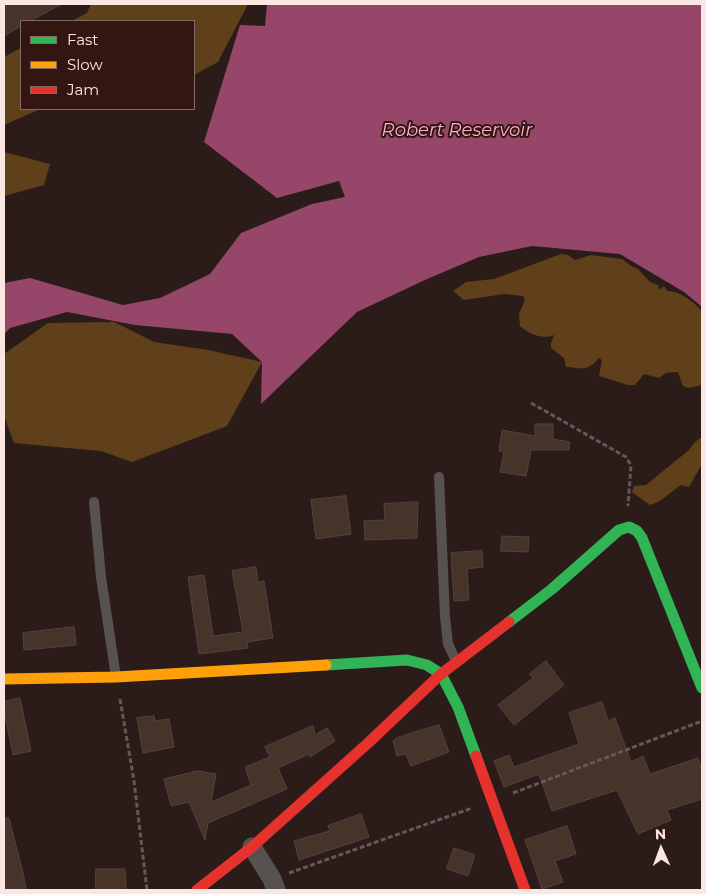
<!DOCTYPE html>
<html>
<head>
<meta charset="utf-8">
<style>
	body { margin:0 }
	#map { position:relative; width:706px; height:894px; overflow:hidden; background:#2c1c19; font-family:Montserrat,sans-serif }
	canvas { display:block }
	.frame { position:absolute; inset:0; border:5px solid #fce6e1; pointer-events:none }
	.legend { position:absolute; left:20px; top:20px; width:175px; height:90px; box-sizing:border-box; background:#341611; border:1px solid #846964; margin:0; padding:6px 9px; list-style:none; font-size:15px; color:#fce6e1 }
	.legend li { display:flex; align-items:center; gap:10px; height:25px }
	.legend b { width:25px; border:1px solid #846964 }
	.north { position:absolute; left:636px; top:824px; width:50px; height:50px; -webkit-text-stroke:4px #341611; paint-order:stroke; rotate:358deg; font-size:14px; font-weight:700; line-height:20px; text-align:center; color:#fce6e1 }
	.north::after { content:''; display:block; margin:auto; width:18px; height:22px; background:#fce6e1; clip-path:polygon(50% 0,100% 100%,50% 72%,0 100%) }
</style>
</head>
<body>
<div id="map">
<canvas width="706" height="894"></canvas>
<div class="frame"></div>
<ul class="legend">
<li><b style="height:6px;background:#30b455"></b>Fast</li>
<li><b style="height:6px;background:#ff9f0a"></b>Slow</li>
<li><b style="height:6px;background:#e5322d"></b>Jam</li>
</ul>
<div class="north">N</div>
</div>
<script>
const g = document.querySelector('canvas').getContext('2d');
g.lineJoin = 'round';
function paint(path, color) { g.fillStyle = color; g.fill(path, 'evenodd'); }
function trace(path, color, width, dash) { g.strokeStyle = color; g.lineWidth = width; g.lineCap = dash ? 'butt' : 'round'; g.setLineDash(dash || []); g.stroke(path); }
function write(font, color, halo, rows, align = 'center') {
  g.font = font + ' Montserrat,sans-serif'; g.lineWidth = 4; g.setLineDash([]); g.textBaseline = 'middle'; g.strokeStyle = halo; g.fillStyle = color; for (const [text, x, y, turn = 0] of rows) {
    g.save(); g.translate(x, y); g.rotate((+turn || 0) * Math.PI / 180); g.textAlign = isNaN(turn) ? turn : align; if (halo) g.strokeText(text, 0, 0); g.fillText(text, 0, 0); g.restore();
  }
}
const forest = new Path2D(`
	M91,4H248L218,62L194,75V21H72L87,13Z
	M21,48V109H40L4,125V57Z
	M4,152L50,164L44,185L4,196Z
	M561,254L568,255L575,260L591,255L622,259L631,266L638,269L650,282L658,285L659,290L664,286L667,291C679,290 695,303 702,311V385L688,388L683,386L678,372L666,373L659,378L644,374L635,385H628L599,376L602,360L599,358C587,372 583,368 566,367L564,358L551,348V343L554,335C543,340 529,334 520,326L519,314L525,300L523,296L504,294L464,300L453,291L466,282L494,279Z
	M114,322L154,342L208,350L262,362L227,426L132,462L101,451L14,443L4,416V354L48,323Z
	M702,437V464L689,487L681,485C670,492 662,502 650,505L632,492L634,486L646,485L689,450L695,442Z`);
const water = new Path2D(`
	M267,4H702V307L684,292L620,254L532,246L479,257L427,279L357,312L261,404L262,362L232,334L135,325L67,312L10,328L4,334V283L30,278L123,305L160,298L210,274L241,233L312,204L345,197L339,181L277,198L204,142L240,25L265,26Z`);
const building = new Path2D(`
	M4,4H62L30,21H21V26L4,36Z
	M535,424H553V439L570,442L569,450H531L526,476L500,472L504,452L499,451L502,430L535,436Z
	M346,496L351,534L316,539L311,500Z
	M418,502L417,538L365,540L364,521L385,520L384,504Z
	M502,536L529,537L528,552L501,551Z
	M482,551L483,567L467,569L469,600L454,601L451,553Z
	M256,567L258,582L264,581L273,638L247,642L248,648L199,654L188,577L204,575L213,636L243,632L232,571Z
	M74,627L76,645L24,650L23,633Z
	M546,661L564,685L514,725L498,705L533,678L530,674Z
	M20,698L31,751L13,755L4,710V702Z
	M602,702L608,721L615,718L631,762L643,756L650,774L698,758L702,770V799L667,810L671,820L638,834L617,790L552,811L539,774L504,787L494,761L509,755L514,767L579,744L569,713Z
	M154,716L155,721L169,719L174,747L143,753L137,718Z
	M439,725L449,752L411,766L406,754L397,756L393,741L396,738Z
	M313,726L315,735L327,728L335,741L310,757L309,754L278,768L287,789L208,823L205,840L189,802L171,806L164,779L197,771L216,774L211,802L251,785L245,767L270,757L265,747Z
	M361,814L369,837L299,860L294,841L330,831L328,826Z
	M9,818L24,877L26,890H4V819Z
	M567,826L576,854L555,861L563,882L542,889L525,840Z
	M454,848L475,855L468,876L447,869Z
	M96,869H125L126,890H96Z`);
const path = new Path2D(`
	M531,403L626,457L631,465L628,506
	M120,699L134,781L147,890
	M513,793L702,721
	M289,873L472,808`);
const lane = new Path2D(`
	M439,477L445,616L448,644L456,661
	M94,502L101,577L116,677`);
const street = new Path2D(`
	M252,847L272,879L276,890`);
const fast = new Path2D(`
	M509,622L552,589L619,530L629,527L637,531L642,538L702,688
	M326,665L407,660L427,665L441,674L458,707L476,756`);
const slow = new Path2D(`
	M4,679L116,677L326,665`);
const jam = new Path2D(`
	M476,756L525,890
	M197,890L252,847L367,744L441,674L509,622`);
const waterNames = [
	["Robert Reservoir",457,131]
];
paint(forest, '#5f401b');
paint(water, '#964668');
paint(building, '#463329');
trace(building, '#51443f', 1);
trace(path, '#625958', 3, [5, 2.5]);
trace(lane, '#575150', 10);
trace(street, '#575150', 19);
trace(fast, '#30b455', 11);
trace(slow, '#ff9f0a', 11);
trace(jam, '#e5322d', 11);
write('italic 18px', '#f8afcb', '#341611', waterNames);
</script>
</body>
</html>
